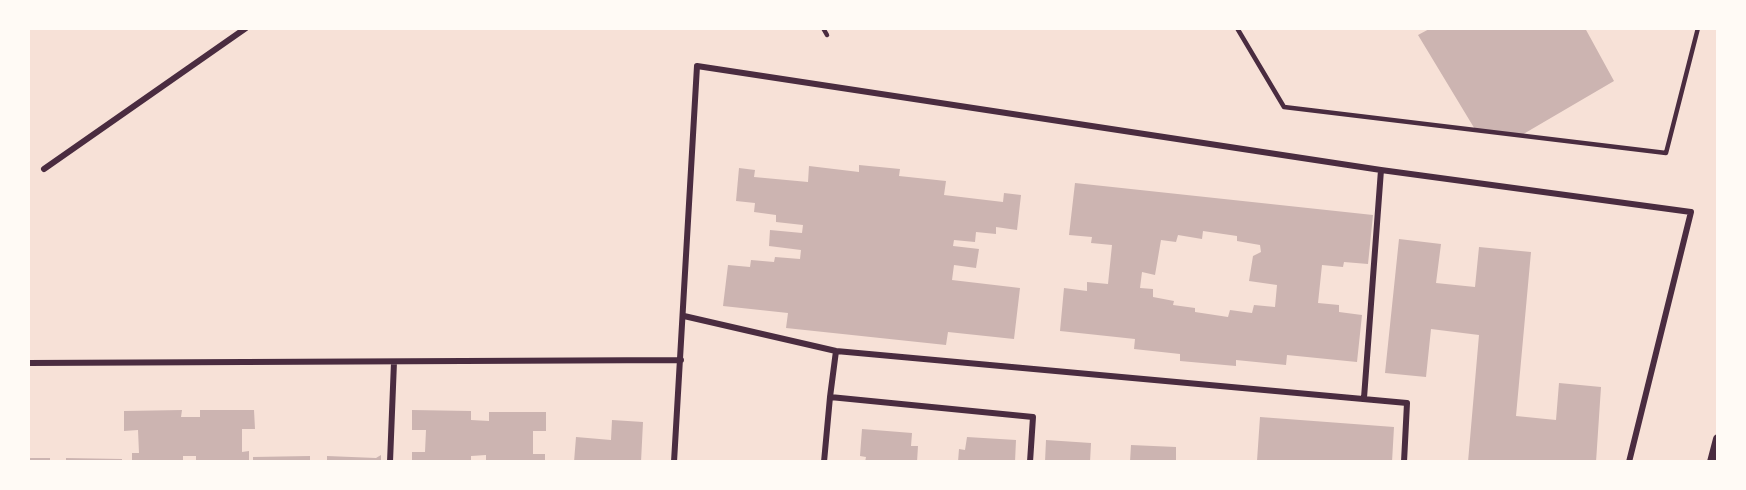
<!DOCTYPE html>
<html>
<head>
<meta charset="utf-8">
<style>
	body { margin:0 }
	#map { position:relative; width:1746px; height:490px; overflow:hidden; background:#f7e1d7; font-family:"Archivo Narrow",sans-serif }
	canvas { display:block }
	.frame { position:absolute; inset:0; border:30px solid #fffaf5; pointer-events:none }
</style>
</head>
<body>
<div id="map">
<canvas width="1746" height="490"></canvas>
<div class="frame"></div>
</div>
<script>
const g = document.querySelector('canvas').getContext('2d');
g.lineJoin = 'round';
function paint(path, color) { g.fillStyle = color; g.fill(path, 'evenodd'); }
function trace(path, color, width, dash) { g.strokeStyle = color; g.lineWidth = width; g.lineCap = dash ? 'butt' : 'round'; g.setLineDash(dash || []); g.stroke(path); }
const building = new Path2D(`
	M1431,28H1585L1614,81L1520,136L1476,131L1418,35Z
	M859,165L900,169L899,176L946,181L944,195L1003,202L1004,193L1021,195L1017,230L996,227V234L976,232L975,242L954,240L953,246L979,249L976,268L954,265L952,280L1020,288L1014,339L948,332L946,345L786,328L788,313L723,306L728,265L750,267L751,260L774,262L775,257L800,259L801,250L769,246L770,230L802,233L803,225L776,222V215L754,212L755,203L736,201L739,168L755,170L754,177L808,182L809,166L859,172Z
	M1075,183L1373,215L1368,264L1344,262L1343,267L1322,265L1318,303L1339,305V312L1362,315L1357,362L1287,355L1286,365L1236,360V366L1180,361V354L1134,349L1135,339L1060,331L1064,288L1087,291V282L1108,284L1112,245L1091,243L1092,237L1069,235ZM1203,231L1237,236V241L1260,245L1261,252L1253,256L1249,281L1277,285L1275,307L1254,305L1252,313L1230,310L1228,317L1195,312V308L1173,305L1174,301L1153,297V289L1140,288L1142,272L1155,275L1161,240L1176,242L1178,235L1202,239Z
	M1399,239L1441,244L1436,283L1475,287L1479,247L1531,252L1516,416L1556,420L1559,383L1601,387L1596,462H1468L1479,335L1431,329L1426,377L1385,373Z
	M182,410L181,417H200V410H254L255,429H242V452L249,451V462H196V456H183V462H132V453H139L138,430L124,431V411Z
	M412,410L471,411V420L489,421V412H546V431H533V454H545V462H486V455L471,456V462H412V452H425L426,430H412Z
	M1260,417L1394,427L1392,462L1257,461Z
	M612,420L643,422L641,462H574L576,437L611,440Z
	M862,429L912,433L911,446H918L917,462H865L866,457L860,456Z
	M967,437L1016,440L1015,462H958L959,449L965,450Z
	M1046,440L1091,443L1090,462H1045Z
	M1131,445L1176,447V462H1130Z
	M381,455V462H327V456L376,458Z
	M310,456V462H253V457Z
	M28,458H50V462H28Z
	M66,458L122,459V462H66Z`);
const service = new Path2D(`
	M823,28L827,35
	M1237,28L1284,107L1666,153L1698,28`);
const minor = new Path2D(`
	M44,169L246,28
	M684,316L836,351L1407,403L1404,462
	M836,351L830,397L1033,417L1030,462
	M28,363L681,360
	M1364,398L1381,170
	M390,462L394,362
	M674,462L697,66L1381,170L1691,212L1629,462
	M824,462L830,397`);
const tertiary = new Path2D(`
	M1712,462L1718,439`);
paint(building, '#ccb4b1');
trace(service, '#4a2c40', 4.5);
trace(minor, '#4a2c40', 6);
trace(tertiary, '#4a2c40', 10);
</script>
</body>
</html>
